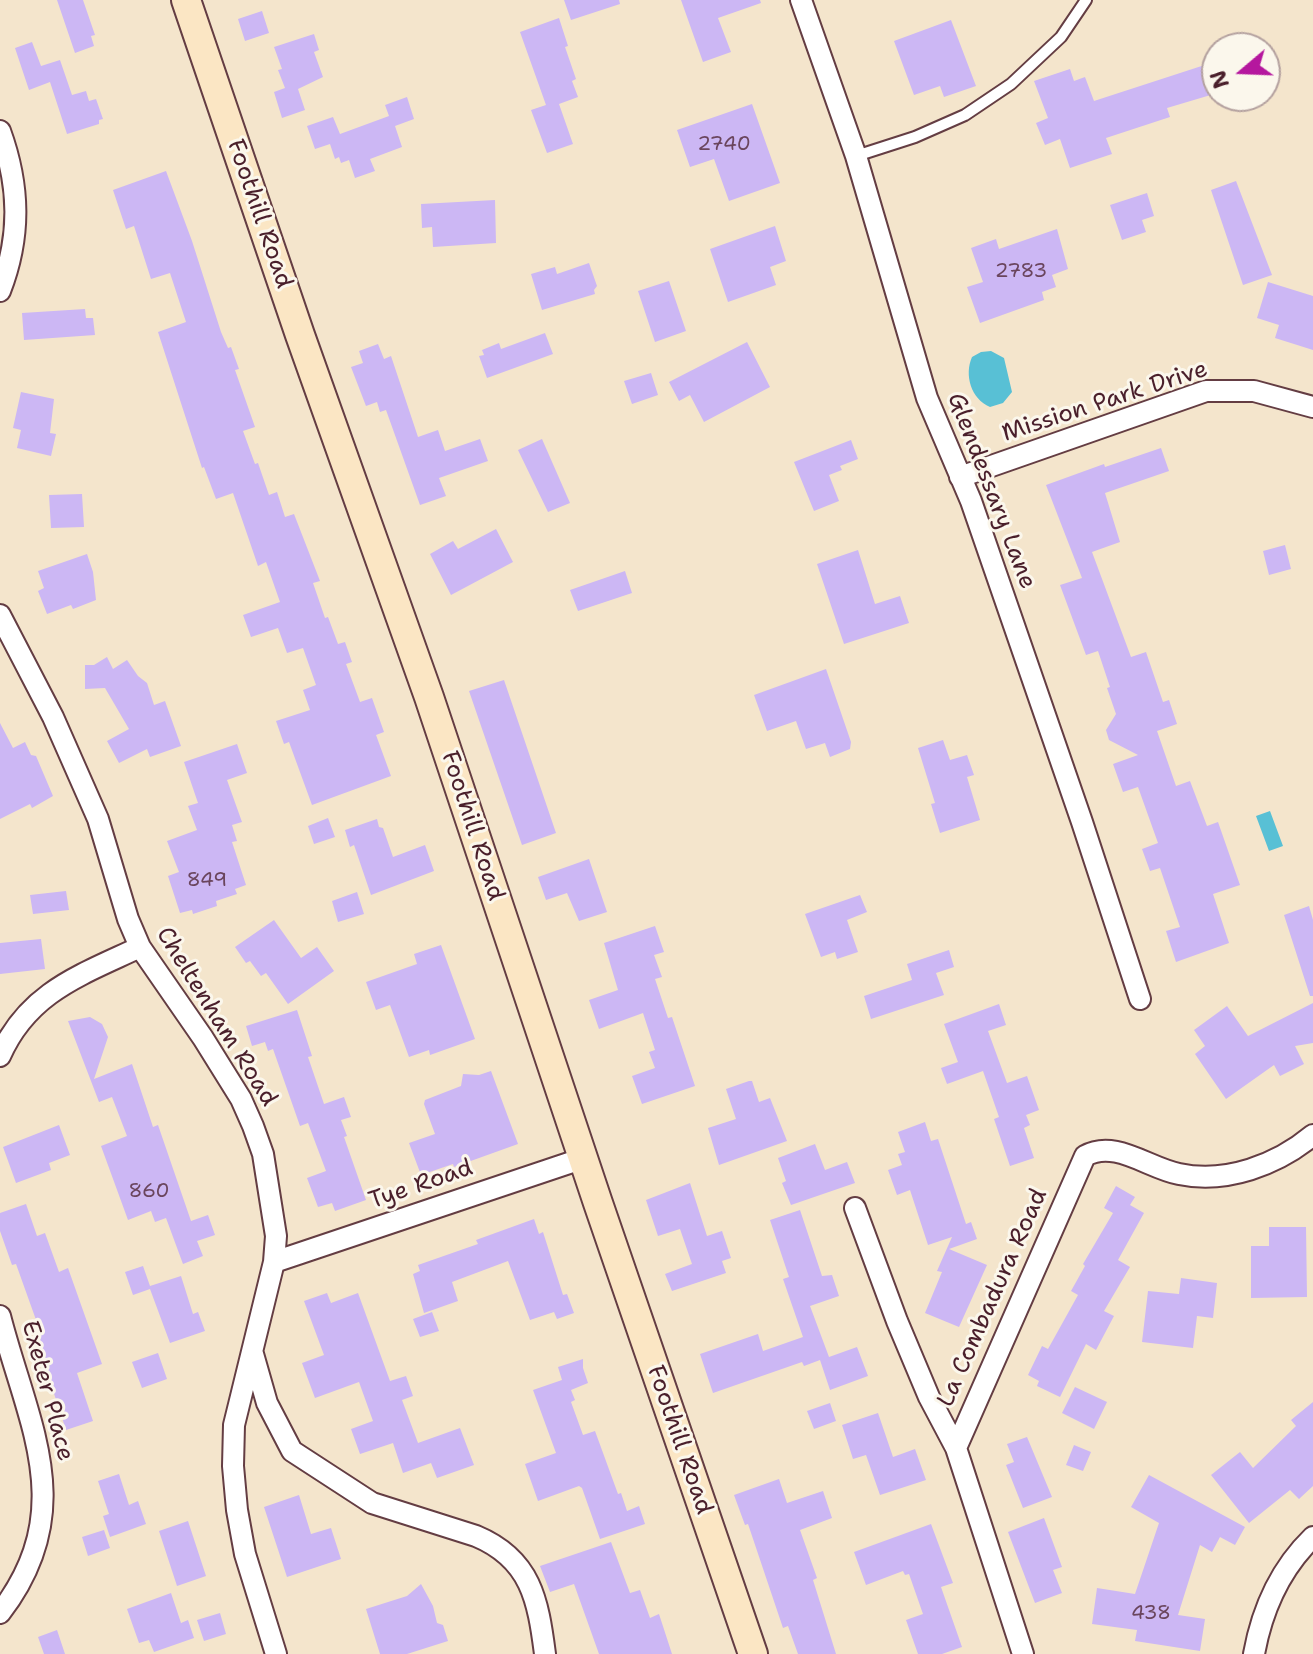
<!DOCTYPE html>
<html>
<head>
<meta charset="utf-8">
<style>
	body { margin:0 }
	#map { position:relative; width:1313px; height:1654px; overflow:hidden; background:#f4e5cc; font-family:"Shantell Sans",sans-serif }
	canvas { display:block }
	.north { position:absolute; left:1201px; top:32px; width:80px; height:80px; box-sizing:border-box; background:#fbf7ec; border:2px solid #b4a19f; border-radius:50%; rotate:251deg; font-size:22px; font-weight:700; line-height:32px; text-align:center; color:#4a1f2b }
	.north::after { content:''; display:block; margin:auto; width:28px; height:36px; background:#b5179e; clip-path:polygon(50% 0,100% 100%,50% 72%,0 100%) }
</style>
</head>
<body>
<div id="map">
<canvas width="1313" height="1654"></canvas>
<div class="north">N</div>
</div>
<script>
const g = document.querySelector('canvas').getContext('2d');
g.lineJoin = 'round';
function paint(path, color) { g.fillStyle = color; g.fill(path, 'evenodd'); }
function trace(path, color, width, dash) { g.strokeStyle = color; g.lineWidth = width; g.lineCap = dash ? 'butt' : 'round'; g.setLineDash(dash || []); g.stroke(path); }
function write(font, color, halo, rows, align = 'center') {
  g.font = font + ' "Shantell Sans",sans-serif'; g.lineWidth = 6; g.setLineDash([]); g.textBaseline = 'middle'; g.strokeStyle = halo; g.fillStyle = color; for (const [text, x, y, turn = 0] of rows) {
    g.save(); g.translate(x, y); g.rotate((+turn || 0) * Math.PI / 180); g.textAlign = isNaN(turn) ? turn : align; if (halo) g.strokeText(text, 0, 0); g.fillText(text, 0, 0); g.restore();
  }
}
const water = new Path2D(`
	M991,351L1004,358L1012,392L1003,403L990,407C971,399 964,375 972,357L981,352Z
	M1270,811L1283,846L1269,851L1256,816Z`);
const building = new Path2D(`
	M57,0H83L95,35L91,36L94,46L75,53Z
	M564,0H619L620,4L571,20Z
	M681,0H760L761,3L718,18L731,52L703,62Z
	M262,11L269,33L245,41L238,19Z
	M559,18L568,46L565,47L576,79L572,81L578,97L559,104L573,144L547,153L531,110L546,105L520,32Z
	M951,20L976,86L944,97L940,86L914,95L894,41Z
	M314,34L319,50L314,52L323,77L298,89L305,110L282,118L274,92L285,88L278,70L282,69L274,47Z
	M32,42L41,66L60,60L72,95L86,91L89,101L96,99L103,119L99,120V124L67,134L50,82L29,90L15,48Z
	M1217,61V90L1214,91V94L1167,108L1170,117L1106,138L1112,154L1070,168L1060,139L1045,145L1036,123L1048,118L1034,81L1070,69L1074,81L1085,77L1094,101Z
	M407,97L414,119L395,126L402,147L370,159L375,171L355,178L349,160L341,163L339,157L335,159L330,144L315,149L307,126L333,117L340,134L389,116L385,105Z
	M752,104L780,183L729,201L714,159L690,167L677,130Z
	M166,171L192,241L221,332L228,348L231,347L239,369L235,370L255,427L243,431L255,464L258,463L269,495L277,492L285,517L294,514L320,581L313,583L325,618L328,617L338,644L345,642L352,662L346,664L360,702L372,698L384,732L376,735L391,776L312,805L289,742L284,744L276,721L310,710L303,690L316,685L303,648L287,653L278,628L251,637L243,615L280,602L266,562L258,566L233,493L216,499L204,467L202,468L158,332L186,322L170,273L151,279L134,226L126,229L113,190Z
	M1236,181L1272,275L1243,285L1211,190Z
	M1147,193L1154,216L1142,220L1146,232L1122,240L1110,205Z
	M495,200L496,243L433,247L432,227L422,228L421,204Z
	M775,226L786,261L770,267L776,285L728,302L710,249Z
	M1057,229L1068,269L1052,275L1056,287L1042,292L1044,300L980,323L967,287L983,282L971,248L996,239L999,249Z
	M589,263L597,286L594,290L595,294L542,310L531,274L555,267L557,274Z
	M669,281L686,331L655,342L638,291Z
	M1268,282L1313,296V350L1275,338L1279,325L1257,318Z
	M85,309L86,318H93L95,335L24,340L22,313Z
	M545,333L553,354L487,378L479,356L484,355L482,350L499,343L501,349Z
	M747,342L770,387L704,422L690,395L679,401L669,382Z
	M378,344L384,359L391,356L418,437L438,430L445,451L480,439L488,461L439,478L446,496L420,505L386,410L380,412L377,402L366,406L351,367L363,363L359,351Z
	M651,373L658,395L632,404L624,381Z
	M21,392L54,399L50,433L56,434L51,456L17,448L21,430L13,428Z
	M542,439L570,503L548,512L518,450Z
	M851,440L858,459L840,466L842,470L829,475L839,501L814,511L794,462Z
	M1161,448L1169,471L1105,493L1120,542L1092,552L1131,657L1146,652L1163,702L1169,700L1177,724L1157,731L1176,786L1190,781L1207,826L1218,822L1240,885L1213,894L1229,943L1176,962L1166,931L1180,927L1160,868L1150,871L1142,849L1158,843L1138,787L1123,792L1113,764L1138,755L1109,740L1106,730L1116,714L1107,688L1110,687L1098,651L1086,655L1060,585L1082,578L1046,485L1104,464L1105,467Z
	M82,494L84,527L51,528L49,495Z
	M496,529L513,562L451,595L430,554L453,541L458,549Z
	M1285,545L1291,569L1269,575L1263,551Z
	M858,550L875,604L900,596L909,623L844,644L817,564Z
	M87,554L93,572L96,600L73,609L71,605L47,614L38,591L44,588L38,571Z
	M625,571L632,593L578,611L570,590Z
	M107,657L113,669L127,660L138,676L147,683L154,705L165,701L181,746L150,757L147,749L119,763L107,741L129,729L105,688L85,689V665H94Z
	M826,669L851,742L850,749L830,757L825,743L806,749L796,721L767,731L754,695Z
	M504,680L556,833L522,845L469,691Z
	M0,723L13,748L25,742L31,755L36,756L53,796L32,808L30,804L0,819Z
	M943,740L950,760L967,755L974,775L967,777L980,820L940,833L931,804L935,803L918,748Z
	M237,744L247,773L227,780L242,822L232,825L237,841L232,842L246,885L235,889L237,894L216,901L217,906L193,914L192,910L180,913L168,876L179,872L167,841L197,830L188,806L198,803L184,762Z
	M328,818L335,837L314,844L308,826Z
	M377,819L379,827L383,828L393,857L425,845L434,871L371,895L354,845L350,847L345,830Z
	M589,859L607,912L579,921L567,893L546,900L538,877Z
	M66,891L69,910L33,914L30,895Z
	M357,892L364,914L338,922L332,901Z
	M860,895L867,912L847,920L858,952L837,959L835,952L821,957L805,914Z
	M1309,906L1313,920V996H1310L1284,915Z
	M274,920L301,958L317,947L334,971L288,1004L266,973L261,976L250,961L246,963L235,947Z
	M655,926L664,952L654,955L662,977L655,979L668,1018L672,1017L695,1086L642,1104L632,1076L655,1068L649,1052L655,1050L643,1013L599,1029L589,1000L618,990L604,943Z
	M41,939L45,969L0,974V943Z
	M441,945L475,1039L430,1055L429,1050L409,1057L390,1005L376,1010L366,982L417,964L414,954Z
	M949,950L954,967L936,973L944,995L871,1019L864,996L912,980L907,964Z
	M1313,1003V1043L1295,1046L1304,1064L1280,1076L1274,1065L1226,1099L1195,1054L1205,1046L1194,1030L1227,1006L1248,1036Z
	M999,1004L1006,1025L988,1031L1007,1083L1027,1076L1039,1110L1026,1115L1030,1125L1024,1128L1034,1158L1010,1166L994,1119L999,1117L983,1071L947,1084L941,1068L958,1062L944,1024Z
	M297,1010L312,1056L308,1057L324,1104L344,1097L351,1117L341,1120L347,1136L344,1137L366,1200L335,1211L332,1203L318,1207L307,1178L326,1171L308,1123L300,1126L273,1049L268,1051L265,1042L252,1046L246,1026Z
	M90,1017L102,1024L108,1037L94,1079L132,1064L153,1127L158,1125L191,1221L208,1215L215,1235L197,1241L203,1256L183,1264L166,1218L155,1222L151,1211L128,1220L101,1146L127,1136L112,1097L99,1102L68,1021Z
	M491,1071L518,1144L454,1167L453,1164L421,1175L409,1143L435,1134L424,1104L425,1100L461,1086L463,1074L479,1075Z
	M749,1081H752L759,1102L770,1098L787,1141L719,1165L708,1128L736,1119L726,1089Z
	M925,1122L931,1141L938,1139L966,1224L971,1222L977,1239L949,1249L987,1265L959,1327L925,1313L942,1272L937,1271L952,1237L928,1245L910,1190L897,1195L888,1170L902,1165L898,1154L905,1152L898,1132Z
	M59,1125L70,1155L49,1163L51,1170L16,1183L3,1147Z
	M815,1144L825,1170L847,1162L855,1183L791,1205L782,1183L786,1181L778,1158Z
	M690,1183L707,1236L722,1231L731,1258L722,1261L726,1273L672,1291L665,1274L692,1264L680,1229L658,1236L646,1200Z
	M1116,1186L1135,1197L1130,1205L1144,1213L1118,1260L1130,1267L1104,1311L1114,1316L1096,1350L1086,1344L1060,1397L1037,1386L1039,1381L1028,1375L1042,1346L1048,1349L1078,1295L1071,1291L1085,1266L1083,1264L1113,1213L1104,1208Z
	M26,1204L37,1236L45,1233L59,1272L68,1268L102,1364L77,1373L93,1421L66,1430L34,1333L40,1331L16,1264L12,1265L0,1231V1213Z
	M800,1210L822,1276L832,1275L839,1296L810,1306L829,1357L857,1347L868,1376L830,1390L820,1360L804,1366L802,1362L713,1393L700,1354L758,1334L763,1351L803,1337L783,1279L789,1277L770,1220Z
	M534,1219L539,1234L543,1232L563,1295L567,1294L574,1313L557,1319L554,1312L530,1320L508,1261L452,1282L458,1301L424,1313L413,1274L420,1271L418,1265L478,1244L476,1240Z
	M1269,1227H1306L1307,1297L1251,1298V1246H1269Z
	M143,1266L150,1286L181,1276L193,1314L198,1312L205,1331L170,1343L150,1289L133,1295L125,1272Z
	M1181,1278L1217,1283L1213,1318L1197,1316L1193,1348L1142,1342L1148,1291L1179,1294Z
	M327,1293L331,1303L358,1293L390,1381L406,1376L413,1396L402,1400L418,1443L460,1428L474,1465L437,1478L431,1463L403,1473L393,1443L360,1454L351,1429L373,1421L359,1382L315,1398L302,1363L324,1355L304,1301Z
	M432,1312L439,1331L420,1337L413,1319Z
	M158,1353L167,1379L142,1388L132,1362Z
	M583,1359V1368L588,1383L571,1390L575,1400L571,1402L583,1435L595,1431L618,1494L621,1493L627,1511L639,1506L645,1524L600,1539L582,1488L579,1486L538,1501L525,1464L556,1453L533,1390L562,1380L558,1367Z
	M1075,1387L1107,1402L1094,1429L1062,1413Z
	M1313,1402V1486L1299,1499L1290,1490L1249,1523L1211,1475L1240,1452L1253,1468L1296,1426L1291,1420Z
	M830,1403L836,1421L814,1429L807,1411Z
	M878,1413L893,1457L915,1449L926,1480L880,1495L866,1455L853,1459L842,1425Z
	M1027,1437L1052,1497L1023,1508L1006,1465L1014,1462L1007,1444Z
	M1074,1445L1091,1452L1083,1471L1066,1465Z
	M119,1474L129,1505L138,1501L146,1524L110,1537L103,1516L109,1514L98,1481Z
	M1149,1475L1245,1527L1235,1545L1220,1537L1212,1552L1200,1545L1178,1615L1205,1619L1200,1651L1135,1641L1137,1630L1092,1624L1097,1588L1135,1594L1159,1523L1131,1507Z
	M779,1479L787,1503L823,1491L832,1518L800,1530L817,1578L813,1580L836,1654H798L788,1626L783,1628L748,1524L745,1525L734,1495Z
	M299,1495L311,1534L331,1528L341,1559L287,1577L264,1507Z
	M1044,1518L1062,1567L1053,1570L1062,1593L1035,1603L1008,1532Z
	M188,1521L206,1576L177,1586L159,1531Z
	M931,1524L953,1583L941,1587L962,1647L942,1654H918L906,1620L923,1614L909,1574L905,1575L903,1571L866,1585L854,1552Z
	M104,1530L110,1548L88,1556L82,1537Z
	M611,1542L630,1593L640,1590L650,1618L659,1614L672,1654H599L574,1584L550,1592L540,1566Z
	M421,1584L433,1606L437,1623L443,1625L448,1641L407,1654H380L366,1609L407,1596Z
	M171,1593L181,1623L188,1620L194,1638L154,1652L149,1640L139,1643L127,1609Z
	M220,1613L226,1634L204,1641L197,1620Z
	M57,1630L65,1654H44L38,1637Z`);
const service = new Path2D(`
	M856,156L915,137L965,115L1011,84L1061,37L1086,0`);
const minor = new Path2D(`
	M801,0L856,156L927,398L971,501L1082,822L1140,999
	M0,131C20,186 21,237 0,291
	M960,477L1206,391H1254L1313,407
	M0,615L53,717L98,819L128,919L140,947L203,1038L241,1099L253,1126L263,1154L276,1236L274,1262L234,1425L233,1466L237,1510L245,1554L276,1654
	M0,1056C28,992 81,975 140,947
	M855,1208L897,1321L929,1397L956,1448L1023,1654
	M274,1262L584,1158
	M0,1316C28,1425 80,1509 0,1613
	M253,1354L267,1403L292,1451L372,1503L476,1536C531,1559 538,1600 545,1654
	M956,1448L1085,1156C1115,1139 1148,1168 1179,1174C1226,1184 1277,1165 1313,1135
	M1254,1654C1262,1610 1281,1568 1313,1537`);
const secondary = new Path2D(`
	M186,0L300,335L429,697L598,1203L753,1654`);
const numberNames = [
	["2740",724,145],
	["2783",1021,272],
	["849",207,881],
	["860",149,1192],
	["438",1151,1614]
];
const streetNames = [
	["Foothill Road",259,214,71],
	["Mission Park Drive",1105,402,-18],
	["Glendessary Lane",991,491,69],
	["Foothill Road",472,826,72],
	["Cheltenham Road",216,1017,58],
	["Tye Road",421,1185,-19],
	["La Combadura Road",993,1298,-66],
	["Exeter Place",47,1391,75],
	["Foothill Road",679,1440,71]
];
paint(water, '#58c0d5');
paint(building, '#ccb7f4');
trace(service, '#643d43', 14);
trace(minor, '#643d43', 24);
trace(secondary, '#643d43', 32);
trace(service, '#fff', 10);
trace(minor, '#fff', 20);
trace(secondary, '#fbe6c4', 28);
write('20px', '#6a455d', null, numberNames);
write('24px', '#4a1f2b', '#fbf7ec', streetNames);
</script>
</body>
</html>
